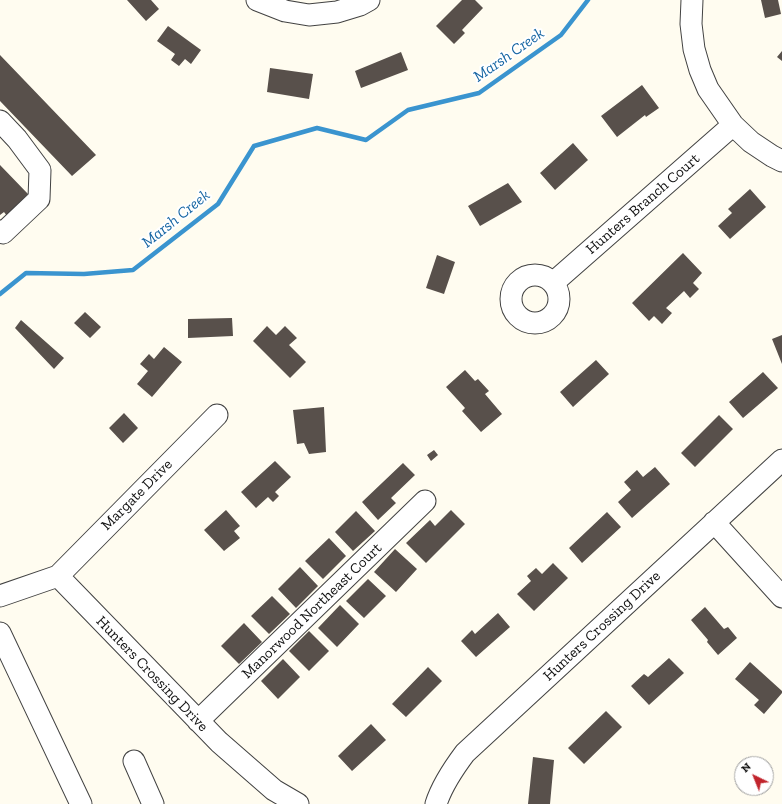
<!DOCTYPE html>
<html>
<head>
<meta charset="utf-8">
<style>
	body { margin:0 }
	#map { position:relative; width:782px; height:804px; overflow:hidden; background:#fffcf0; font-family:"Zilla Slab",serif }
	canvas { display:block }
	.north { position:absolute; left:734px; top:756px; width:40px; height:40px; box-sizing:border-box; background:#fff; border:1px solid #9f9f9f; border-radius:50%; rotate:317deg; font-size:11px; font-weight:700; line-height:16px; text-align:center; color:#0f0f0f }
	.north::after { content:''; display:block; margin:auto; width:14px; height:18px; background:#c1242c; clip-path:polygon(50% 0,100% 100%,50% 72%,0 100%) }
</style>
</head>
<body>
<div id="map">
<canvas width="782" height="804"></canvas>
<div class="north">N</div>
</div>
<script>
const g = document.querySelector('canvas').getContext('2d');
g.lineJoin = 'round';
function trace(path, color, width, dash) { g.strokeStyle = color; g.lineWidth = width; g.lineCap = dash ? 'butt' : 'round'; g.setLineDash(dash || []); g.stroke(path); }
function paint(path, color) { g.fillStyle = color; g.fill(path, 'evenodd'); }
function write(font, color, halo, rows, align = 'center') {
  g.font = font + ' "Zilla Slab",serif'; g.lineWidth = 4; g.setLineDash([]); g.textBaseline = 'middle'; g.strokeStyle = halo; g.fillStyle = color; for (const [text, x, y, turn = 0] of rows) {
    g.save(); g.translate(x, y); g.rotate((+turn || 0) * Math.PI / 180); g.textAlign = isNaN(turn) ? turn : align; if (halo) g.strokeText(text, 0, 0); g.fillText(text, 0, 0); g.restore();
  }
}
const stream = new Path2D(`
	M0,294L26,273L84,274L133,270L218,204L254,146L317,128L366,140L408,110L479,93L561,35L588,0`);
const building = new Path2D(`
	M127,0H151L159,9L146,21Z
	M462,0H475L483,8L462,30L465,33L454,44L436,26Z
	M761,0H778L781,14L765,18Z
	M168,26L201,50L191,64L185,59L179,66L171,60L175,54L157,41Z
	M782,51V61L777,57Z
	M401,52L408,70L361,88L355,71Z
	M0,55L96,155L72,176L0,101Z
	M270,68L313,74L309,99L267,92Z
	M642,85L659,108L646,117L645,115L617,137L601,116Z
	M573,143L588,160L555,190L540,173Z
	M0,165L28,194L7,216L4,212L0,215Z
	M508,183L522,202L480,226L468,206Z
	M750,189L766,207L730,239L718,226L732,213L728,209Z
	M683,253L702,273L693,283L699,289L690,298L684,291L666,308L672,313L662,324L654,316L649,321L632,303Z
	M437,255L455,262L444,294L426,288Z
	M85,312L101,327L90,338L74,323Z
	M232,318L233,336L188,338V319Z
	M21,320L64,358L54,369L15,328Z
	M267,326L276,335L285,326L297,338L289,345L306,362L290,378L253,341Z
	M782,335V364L772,339Z
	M164,347L182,362L152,397L137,384L148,371L140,364L149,354L154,359Z
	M596,360L609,374L573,407L560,392Z
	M465,370L475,381L478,379L489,391L485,394L502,414L481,432L462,411L465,408L446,387Z
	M763,372L778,388L743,418L729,402Z
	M324,407L326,452L309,454L304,443L297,444L293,410Z
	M124,413L138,428L123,443L109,428Z
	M719,415L733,429L695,467L681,453Z
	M434,450L438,455L431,461L427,455Z
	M275,461L291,477L275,492L279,496L273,502L268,497L256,508L241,492Z
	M403,463L415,475L391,498L396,503L378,520L362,502Z
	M655,467L670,484L632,518L618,502L631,490L624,482L637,470L643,477Z
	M226,510L240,526L234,531L240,538L224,551L204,530Z
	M451,510L465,524L426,563L406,543L430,520L435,526Z
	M356,511L375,531L353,551L335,532Z
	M607,512L621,527L582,563L569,548Z
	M329,538L346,556L323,579L305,561Z
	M395,549L417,569L396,592L374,572Z
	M553,563L568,578L534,611L517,594L531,581L527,576L536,568L542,574Z
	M300,567L318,586L296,608L278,589Z
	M368,579L386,596L364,618L346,601Z
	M272,596L290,614L269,634L251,616Z
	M340,605L359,624L337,647L318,628Z
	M705,607L724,629L728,627L737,638L718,655L707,642L708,640L691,620Z
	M498,613L510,627L476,657L461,641L472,630L475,634Z
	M244,623L262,642L239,664L221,646Z
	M309,631L329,651L309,671L289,651Z
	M669,658L684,673L649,705L631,686L644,674L648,677Z
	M283,659L300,677L278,699L261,681Z
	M750,662L782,691V693L764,714L754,705L759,700L735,679Z
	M428,667L442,681L406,717L392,704Z
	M606,711L622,727L584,764L568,748Z
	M371,724L386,740L352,771L338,756Z
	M533,757L554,760L550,804H528Z`);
const minor = new Path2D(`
	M257,0L285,11L309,15L337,12L360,5L369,0
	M692,0L691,24L694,49L700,70L708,89L733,125L751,142L772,156L782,161
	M0,121L17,139L40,170L39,199L3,233L0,231
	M511 299a24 24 0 1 1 48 0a24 24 0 1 1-48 0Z
	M553,283L733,125
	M714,522L782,597
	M58,576L219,742L274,790L298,804
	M0,596L58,576L217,415
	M0,633L81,804
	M198,721L425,501
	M134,761L153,804
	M436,804C442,785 453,769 465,753L782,460`);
const streetNames = [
	["Hunters Branch Court",643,204,-41],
	["Margate Drive",137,495,-45],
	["Manorwood Northeast Court",312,611,-44],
	["Hunters Crossing Drive",602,626,-43],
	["Hunters Crossing Drive",152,674,46]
];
const waterNames = [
	["Marsh Creek",509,55,-35],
	["Marsh Creek",176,219,-39]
];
trace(stream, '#3a94cf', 4.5);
paint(building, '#58504b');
trace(minor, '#424242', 23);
trace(minor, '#fff', 21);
write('15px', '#0f0f0f', '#fff', streetNames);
write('italic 16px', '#1665a3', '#fff', waterNames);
</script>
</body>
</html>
